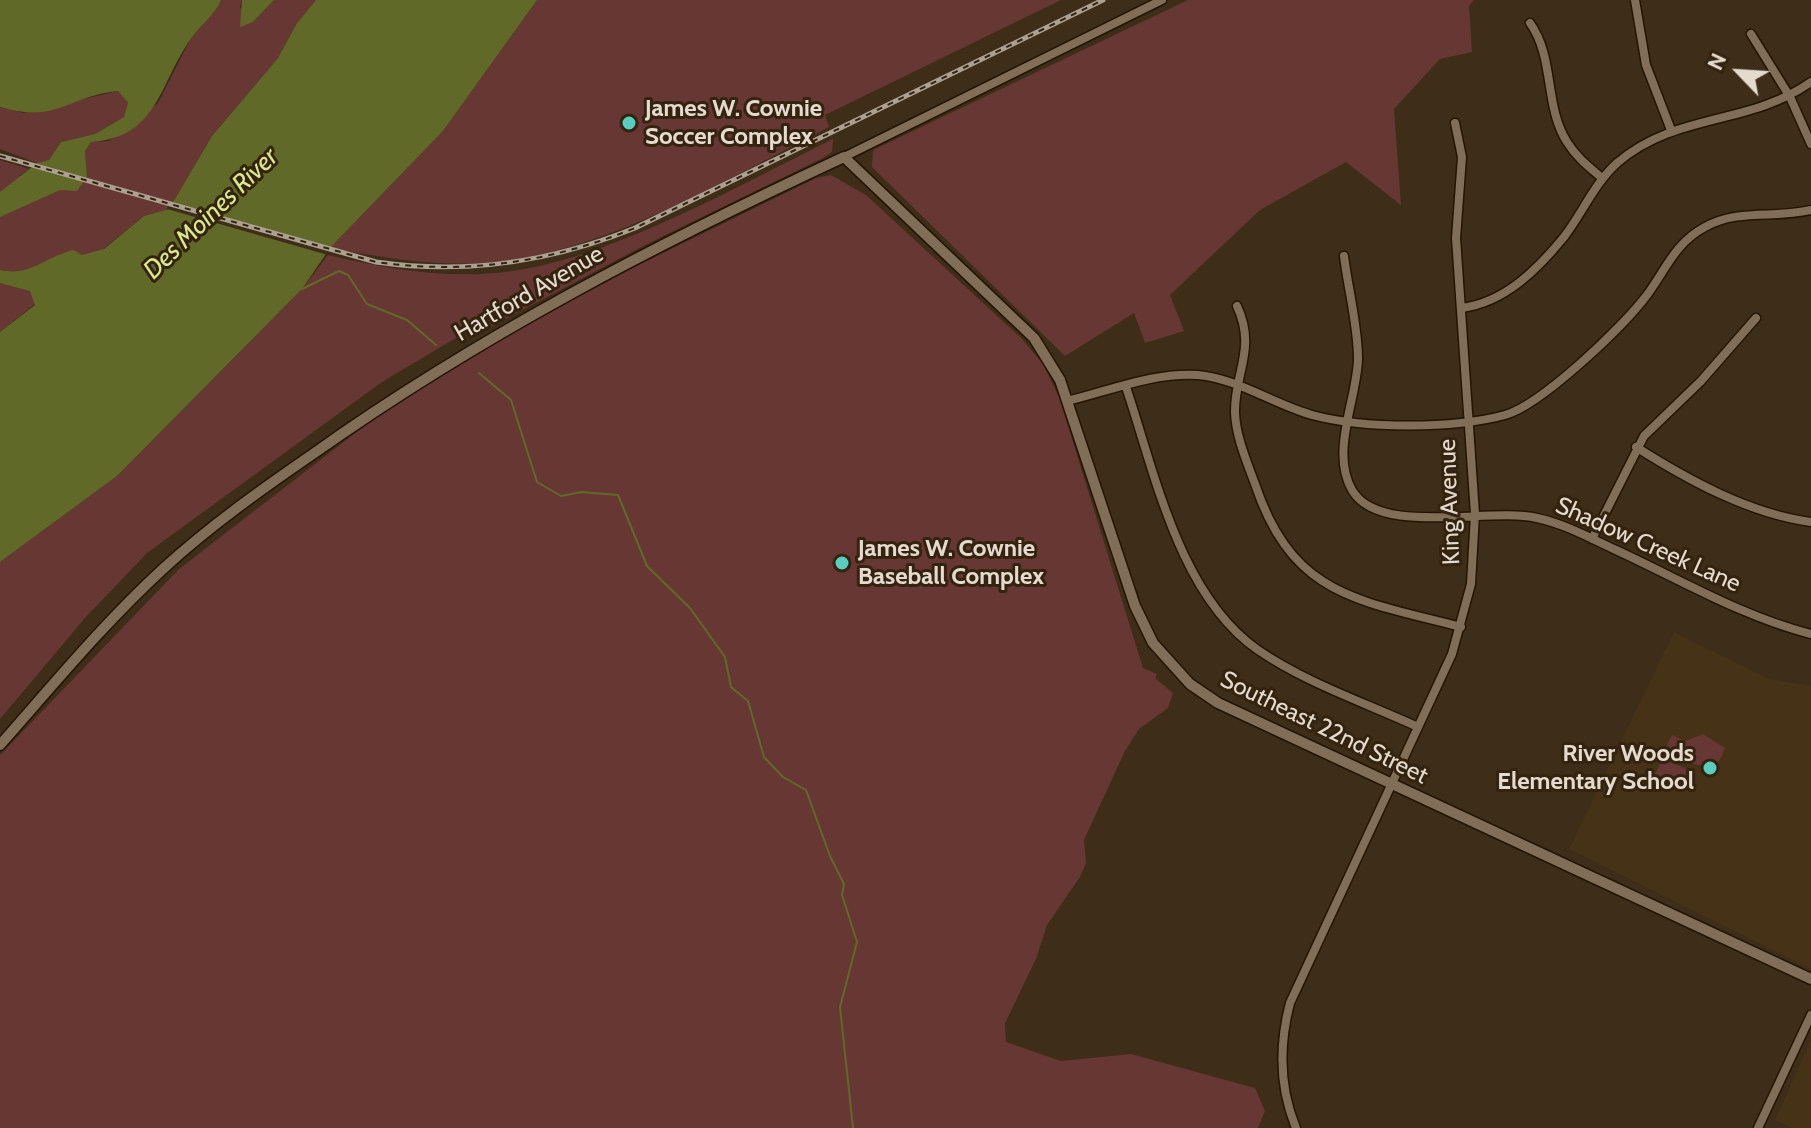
<!DOCTYPE html>
<html>
<head>
<meta charset="utf-8">
<style>
	body { margin:0 }
	#map { position:relative; width:1811px; height:1128px; overflow:hidden; background:#3d2d19; font-family:Cabin,sans-serif }
	canvas { display:block }
	.north { position:absolute; left:1699px; top:32px; width:80px; height:80px; -webkit-text-stroke:6px #33230f; paint-order:stroke; rotate:295deg; font-size:22px; font-weight:700; line-height:32px; text-align:center; color:#e4dace }
	.north::after { content:''; display:block; margin:auto; width:28px; height:36px; background:#e4dace; clip-path:polygon(50% 0,100% 100%,50% 72%,0 100%) }
</style>
</head>
<body>
<div id="map">
<canvas width="1811" height="1128"></canvas>
<div class="north">N</div>
</div>
<script>
const g = document.querySelector('canvas').getContext('2d');
g.lineJoin = 'round';
function paint(path, color) { g.fillStyle = color; g.fill(path, 'evenodd'); }
function trace(path, color, width, dash) { g.strokeStyle = color; g.lineWidth = width; g.lineCap = dash ? 'butt' : 'round'; g.setLineDash(dash || []); g.stroke(path); }
function write(font, color, halo, rows, align = 'center') {
  g.font = font + ' Cabin,sans-serif'; g.lineWidth = 6; g.setLineDash([]); g.textBaseline = 'middle'; g.strokeStyle = halo; g.fillStyle = color; for (const [text, x, y, turn = 0] of rows) {
    g.save(); g.translate(x, y); g.rotate((+turn || 0) * Math.PI / 180); g.textAlign = isNaN(turn) ? turn : align; if (halo) g.strokeText(text, 0, 0); g.fillText(text, 0, 0); g.restore();
  }
}
const built = new Path2D(`
	M1674,632L1769,679L1811,686V969L1569,849Z
	M1811,1040V1128H1792L1775,1120Z`);
const green = new Path2D(`
	M221,0H242L240,7L253,22L274,0H316L297,23L278,58L212,136L169,209L144,216L0,332V160L29,169L19,176L87,177L85,151L91,142L109,141L158,103L190,40Z
	M537,0H1061L825,115L829,127C726,180 598,257 481,263C430,266 380,257 330,248L443,131Z
	M1188,0H1474L1469,6L1472,52L1440,59L1394,109L1401,205L1346,162L1260,210L1170,295L1184,331L1145,343L1134,313L1065,356L872,167L873,150Z
	M118,91L128,103L125,117L95,134L61,142L49,160L37,163L0,149V107L23,113Z
	M833,139L832,152L821,159L647,244L481,332L476,326L382,382L147,553L85,618L0,719V562L117,476L302,289L328,255C384,268 438,278 496,273C602,264 737,186 833,139Z
	M831,175L866,195L1021,338L1043,364L1059,397L1143,668L1157,674L1155,678L1173,693L1168,708L1139,729L1125,751L1084,840L1086,863L1080,877L1047,925L1036,959L1005,1023L1006,1042L1061,1061L1131,1054L1255,1088L1265,1111L1258,1128H0V755L179,569L376,417L471,356L587,290L816,178Z
	M1703,734L1725,748L1720,760L1711,768L1690,763L1667,745L1672,735L1686,741Z
	M1663,758L1690,771L1682,786L1655,774Z`);
const water = new Path2D(`
	M0,0H221C215,15 199,26 190,40C158,86 158,137 91,142L85,151L87,177L77,191L60,190L0,217V192L37,163L49,160L61,142L95,134L124,117L128,103L118,91C67,96 58,124 0,107Z
	M242,0H274L253,22L240,27Z
	M316,0H537L443,131L330,248L302,289L117,476L0,562V332L35,305L30,291L0,283V270C31,277 46,256 74,250L82,255L104,249L144,216L169,209L212,136L278,58L297,23Z`);
const pier = new Path2D(`
	M169,202L330,248L328,255L167,209Z`);
const stream = new Path2D(`
	M302,289L339,271L348,275L367,304L407,320L436,345
	M479,373L511,400L537,482L561,496L581,492L618,495L647,566L690,608L725,657L731,687L748,701L764,757L783,777L806,790L830,856L844,884L842,895L857,942L840,1007L853,1128`);
const minor = new Path2D(`
	M1635,0L1646,65L1671,130
	M1530,23C1555,58 1544,106 1567,142C1576,157 1589,167 1602,178
	M1751,34L1790,97L1811,144
	M844,157L1162,0
	M1344,256C1348,289 1358,325 1358,359C1357,399 1330,452 1352,490C1379,537 1489,507 1537,518C1565,524 1590,538 1616,550C1679,579 1743,617 1811,634
	M1237,306C1257,349 1234,373 1235,413C1236,437 1247,462 1255,484C1293,597 1358,600 1461,627
	M1462,308C1505,302 1537,270 1564,237C1583,212 1594,184 1617,163C1676,112 1749,126 1811,82
	M1126,387C1155,473 1179,595 1258,650C1306,683 1366,703 1418,727
	M1067,401C1109,391 1154,372 1198,375C1239,379 1273,404 1312,415C1364,429 1453,429 1505,415C1541,405 1623,327 1647,295C1666,269 1675,243 1705,227C1739,208 1775,219 1811,210
	M1636,447C1688,480 1750,514 1811,522
	M1592,539L1644,436L1701,381L1756,318
	M1296,1128C1279,1087 1279,1045 1290,1003L1452,654L1471,584L1475,514L1456,238L1462,157L1455,123
	M1758,1128L1811,1015`);
const tertiary = new Path2D(`
	M0,745C53,685 105,622 164,568C210,526 262,489 313,454C479,336 659,243 844,157L1034,338L1060,380L1135,606L1153,643L1190,684L1218,703L1811,979`);
const rail = new Path2D(`
	M0,156L376,262C467,275 551,262 635,228L1103,0`);
const markers = [
	[629,123,8,"#59cebf"],
	[842,563,8,"#59cebf"],
	[1710,768,8,"#59cebf"]
];
const poiNames = [
	["James W. Cownie",645,109],
	["Soccer Complex",645,137],
	["James W. Cownie",858,549],
	["Baseball Complex",858,577],
	["River Woods",1694,754,"right"],
	["Elementary School",1694,782,"right"]
];
const streetNames = [
	["Hartford Avenue",529,294,-30],
	["King Avenue",1450,502,-92],
	["Shadow Creek Lane",1648,545,24],
	["Southeast 22nd Street",1324,728,26]
];
const waterNames = [
	["Des Moines River",211,214,-44]
];
paint(built, '#463217');
paint(green, '#673733');
paint(water, '#606928');
paint(pier, '#3d2d19');
trace(stream, '#606928', 2);
trace(minor, '#241503', 11);
trace(tertiary, '#241503', 13);
trace(minor, '#816e58', 8);
trace(tertiary, '#816e58', 10);
trace(rail, '#aca091', 5);
trace(rail, '#33230f', 2, [6]);
for (const [x, y, r, color] of markers) { const dot = new Path2D(); dot.arc(x, y, r, 0, 2 * Math.PI); g.fillStyle = color; g.fill(dot); trace(dot, '#33230f', 3); }
write('bold 24px', '#e4dace', '#33230f', poiNames, 'left');
write('24px', '#e4dace', '#33230f', streetNames);
write('italic 26px', '#d8e88a', '#33230f', waterNames);
</script>
</body>
</html>
